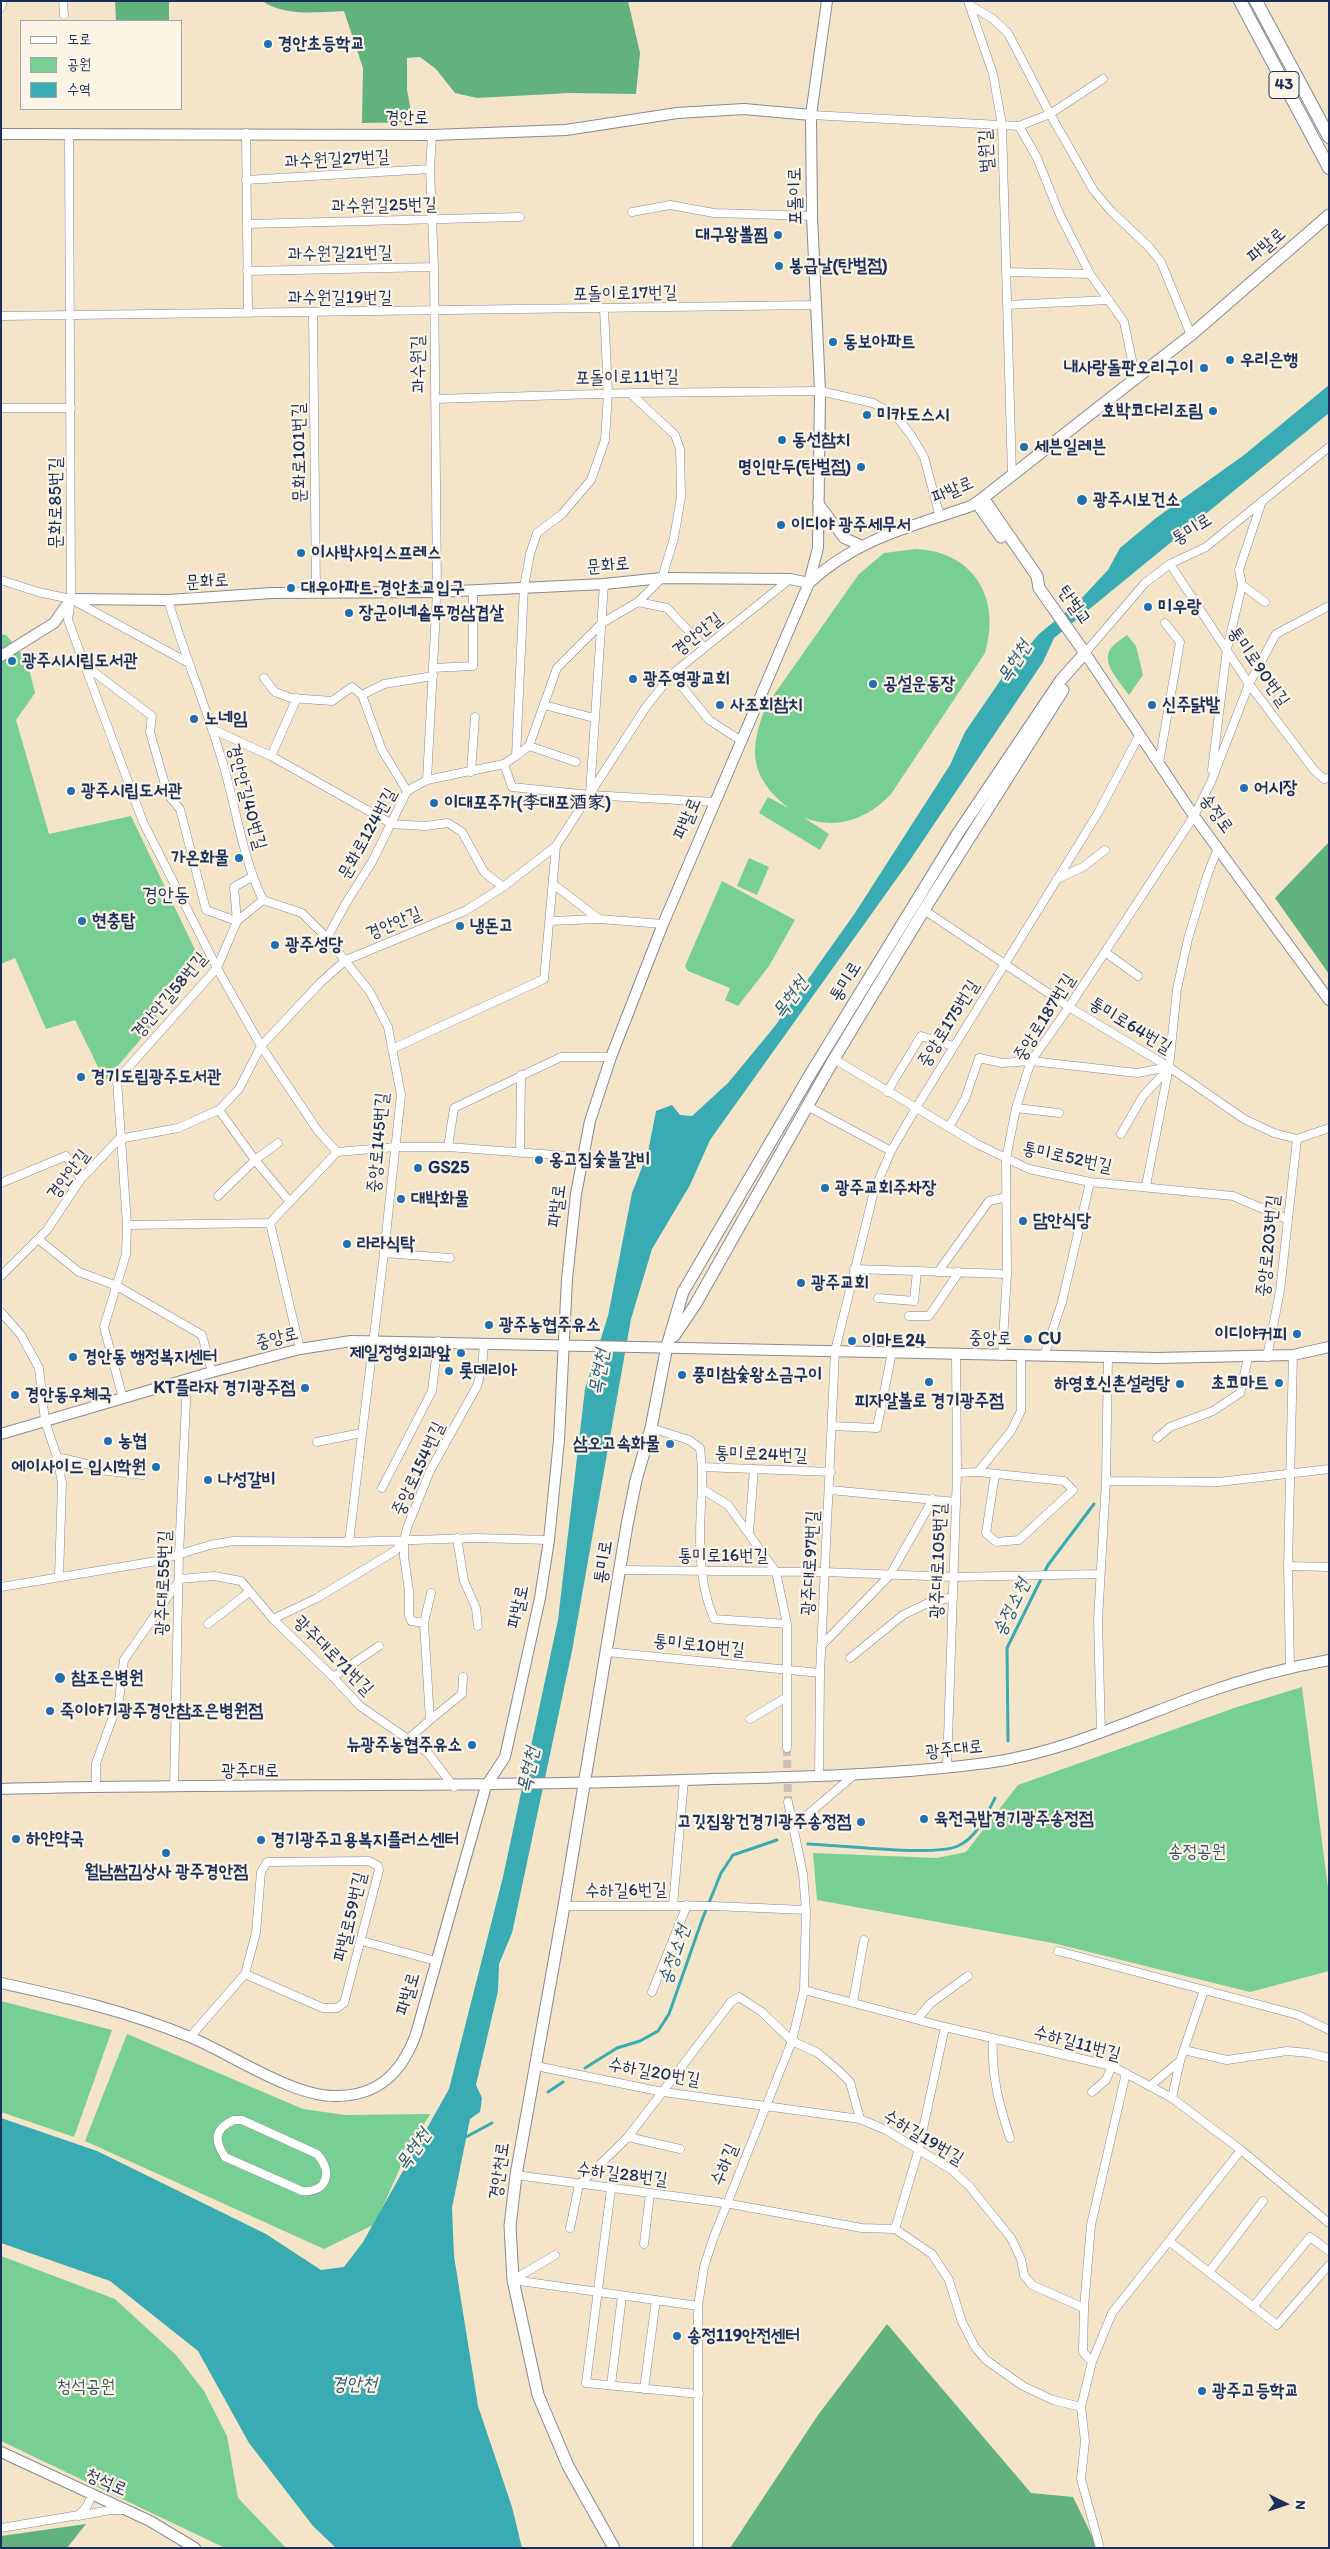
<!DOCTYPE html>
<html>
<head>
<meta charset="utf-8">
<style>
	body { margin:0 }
	#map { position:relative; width:1330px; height:2549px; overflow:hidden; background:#f4e4c8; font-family:Itim,"Poor Story",sans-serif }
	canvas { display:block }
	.frame { position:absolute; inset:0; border:2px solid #1b2f5e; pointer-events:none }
	.legend { position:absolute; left:20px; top:20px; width:162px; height:90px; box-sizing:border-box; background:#fcf5e5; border:1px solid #a2a6af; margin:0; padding:6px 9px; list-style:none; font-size:15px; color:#1b2f5e }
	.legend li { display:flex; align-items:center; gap:10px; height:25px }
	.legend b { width:25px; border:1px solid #a2a6af }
	.north { position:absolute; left:1260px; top:2479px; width:50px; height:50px; -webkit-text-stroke:4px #fcf5e5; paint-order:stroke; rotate:94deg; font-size:14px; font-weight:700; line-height:20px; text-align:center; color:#1b2f5e }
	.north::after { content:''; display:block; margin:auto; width:18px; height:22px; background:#1b2f5e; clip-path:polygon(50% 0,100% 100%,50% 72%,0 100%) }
</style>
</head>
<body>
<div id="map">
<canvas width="1330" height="2549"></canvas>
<div class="frame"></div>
<ul class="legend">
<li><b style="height:6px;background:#fff"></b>도로</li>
<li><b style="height:14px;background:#78cf94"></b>공원</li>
<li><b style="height:14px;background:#39abb2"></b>수역</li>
</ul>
<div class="north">N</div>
</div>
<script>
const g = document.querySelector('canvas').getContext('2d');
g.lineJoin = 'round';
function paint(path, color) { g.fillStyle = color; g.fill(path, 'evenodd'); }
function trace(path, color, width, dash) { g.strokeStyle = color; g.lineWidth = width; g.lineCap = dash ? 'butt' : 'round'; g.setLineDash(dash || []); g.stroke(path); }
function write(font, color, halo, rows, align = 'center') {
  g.font = font + ' Itim,"LXGW WenKai TC","Poor Story",sans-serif'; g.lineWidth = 4.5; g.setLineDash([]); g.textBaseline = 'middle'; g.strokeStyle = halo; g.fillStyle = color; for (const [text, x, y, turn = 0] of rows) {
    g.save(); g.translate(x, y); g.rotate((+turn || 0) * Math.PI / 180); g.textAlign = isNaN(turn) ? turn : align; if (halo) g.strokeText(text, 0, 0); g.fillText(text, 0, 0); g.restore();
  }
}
const green = new Path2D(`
	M916,549C975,552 1001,599 985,653L891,794C868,819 835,831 803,817L829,834L820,850L759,813L768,797L788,808C750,776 748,752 766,706L859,574L884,553Z
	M1,634L6,635L27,660L35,693L16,720L49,834L131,816L198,956L154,998L157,1020L105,1081L75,1020L46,1029L15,958L1,964Z
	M1127,635L1136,646L1143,675L1129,695C1121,683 1100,663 1111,648C1115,643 1122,639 1127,635Z
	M749,858L769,867L757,895L737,886Z
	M722,881L795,920L769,966L738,1006L725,1000L730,988L688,971L685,966Z
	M1302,1687L1329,1896V1971L1250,1992L1053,1943L817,1900L813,1853L937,1858L966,1852L1018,1785L1237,1707Z
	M1,2001L112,2030L74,2137L1,2112Z
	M127,2034L303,2109L345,2115L430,2114L404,2159L375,2224L324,2249L85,2141Z
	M1,2256L115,2299L176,2355L204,2391L227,2436L238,2498L286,2548H225L1,2441Z`);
const forest = new Path2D(`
	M115,1H169V21H116Z
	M262,1H628L640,53L636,94L569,93L477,98L455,93L436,69L420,57L407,58V90L413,122L362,123L363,68L344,11C316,12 287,17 262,1Z
	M1329,842V974L1275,898Z
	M887,2324L1031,2493L1073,2497L1098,2548H730L818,2415Z
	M86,2524L67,2548H1V2536Z`);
const water = new Path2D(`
	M1329,385V413L1054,638L1043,662L910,860L710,1140L690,1185L652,1249L631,1319L572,1651L512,1933L499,1964L498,1991L476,2085L482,2098L480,2112L470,2119L452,2208L454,2256L478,2406L512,2507L522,2548H336L313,2526L249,2443L198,2351L110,2281L1,2243V2118L97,2151L266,2234L321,2270L344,2267L363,2242L449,2089L503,1877L558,1620L585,1389L608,1316L632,1193L648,1152L656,1111L672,1105L680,1115L692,1116L728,1083L775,1026L855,913L950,765L965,732L1004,675L1039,634L1079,601L1108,570L1120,548L1156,518L1244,455Z`);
const stream = new Path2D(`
	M1008,1741L1007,1648L1048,1565L1094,1504
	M808,1844C839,1845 934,1857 958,1846C977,1837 986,1816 995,1798
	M585,2068L617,2048L640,2041L658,2031L669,2014L702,1920L721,1873L733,1855L777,1840
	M548,2092L563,2082
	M464,2138L492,2123`);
const minorTunnel = new Path2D(`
	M787,1748L788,1802`);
const minor = new Path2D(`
	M63,1L64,15
	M968,1L993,74L1002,125L1012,476
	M970,5L993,19L1008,33L1050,114L1094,191L1111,211L1149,247L1161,262L1191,335
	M1,8L3,1
	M811,115L1019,126L1050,114L1103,79
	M1019,126L1037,158L1060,215L1090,274L1124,322L1136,379
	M246,133L248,313
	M69,135L71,599L68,620L143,822L217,968L261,1046L318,1131L337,1152L395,1147H448L582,1157
	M246,180L430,169
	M632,212L670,205L714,213L812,216
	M248,224L520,217
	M247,271L434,267
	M1006,272L1090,274
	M1007,305L1109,300
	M313,313L316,593
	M1,316L817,305
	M435,399L630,393L820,391L873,403L896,416L911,435L924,457L940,517
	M1,408H71
	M1170,564L1249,684L1314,770L1324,779L1329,778
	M1,580L38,592L71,599L187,662
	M1242,585L1265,602
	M168,600C184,653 205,704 221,757C236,804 241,855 263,900L302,913L327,938L370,992L388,1027L401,1095L384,1253L349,1542
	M638,602L667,608L704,647
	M1085,653L1145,583L1170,564L1206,547L1329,447
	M87,667L152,716L150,732L168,795L180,809L206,910L237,921L263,900
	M433,668L473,666V590
	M672,674L709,720L740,740
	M264,678L275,692L291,698L332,701L352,687L362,695
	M544,705L594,718
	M212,729L271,756L392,824L425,826L448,823L462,832L484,872L503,887
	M529,746L576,762
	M271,756L297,698
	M516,756L524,587L530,554L537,533L562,514L591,480L605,440L608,393L604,309
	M1159,763L1180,642L1165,623
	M504,764L512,787L590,795L714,802
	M1212,770L1227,649L1242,585L1239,570L1262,501
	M471,772L475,717
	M427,780L437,592L434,267L430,169L432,135
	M407,791L382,750L362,695L384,684L433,676
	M590,793L604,584
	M1057,879L1083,867L1105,850
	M553,884L599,919L663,924
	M924,910L1069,1007L1169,1067L1244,1119L1274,1133L1297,1139L1329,1128
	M550,921L599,919
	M327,938L346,903L372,862L407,791L427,780L504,764L516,756L529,746L557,668L602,623L638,602L662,578L674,538L681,497L680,449L675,435L630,393
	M1105,952L1138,976
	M394,1048L544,979L556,846
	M834,1059L977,1144L1029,1169L1090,1182L1233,1196L1287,1219
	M887,1092L921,1036L953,1046
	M807,1106L891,1151
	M1016,1108L1059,1113
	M219,1110L255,1160L290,1202
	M949,1127L965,1099L979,1058L1002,1063L1031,1061L1137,1073L1169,1067
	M1121,1134L1143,1096L1168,1069
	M448,1147L454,1108L561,1057H611
	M520,1153L521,1075
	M1,1183L66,1156L81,1179
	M1146,1186L1169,1067L1177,989L1188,939L1207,876L1218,848
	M218,1196L255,1160L278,1143
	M127,1225L270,1223
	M38,1239L79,1272L117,1286L202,1335L212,1372
	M384,1253L450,1258
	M854,1269L1007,1274
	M938,1272L989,1201L1006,1197
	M1,1276L47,1230L81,1179L119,1139L178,1128L219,1110L239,1089L261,1046L321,982L346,960L465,911L503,887L556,846L646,707L672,674L790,579
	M878,1298L914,1301L917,1271
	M1,1312L21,1335L39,1368L45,1421L57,1457L62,1483L59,1577
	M909,1316H929L959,1272
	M300,1349L270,1223L337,1152
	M1002,1356L1007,1274L1006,1159L1016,1108L1031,1061L1069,1007L1194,816L1211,782L1249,684L1276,634L1329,606
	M1044,1356L1062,1302L1090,1182
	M1267,1357L1280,1291L1297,1139
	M123,1399L104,1327L126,1254L127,1225L117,1080L217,968L237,921L234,887L252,877
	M832,1426L877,1428L892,1352
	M651,1428L689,1440L700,1448L702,1467L831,1472
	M1157,1438L1170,1427L1213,1411L1240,1393L1248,1358
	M317,1442L361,1433
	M57,1457L87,1464L99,1470L143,1475
	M702,1467V1489L728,1505L776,1572L787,1624V1748
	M978,1472L1011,1431L1021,1411V1356
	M957,1473L978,1472L1064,1481L1073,1490L1019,1540L996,1542L986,1533L995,1474
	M1106,1481L1219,1482L1329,1469
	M382,1488L432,1391L438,1341
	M702,1489C699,1533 697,1579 714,1619L787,1624
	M830,1490L956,1502
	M749,1533L754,1469
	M457,1538L464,1581L476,1608L478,1626
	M1288,1566L1329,1567
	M621,1570L824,1572L953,1577L1100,1574
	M1,1587L157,1561L210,1545L233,1541L349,1542L476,1538L549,1540
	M273,1619L317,1598L395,1551L404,1541
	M424,1623L431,1593
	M208,1624L249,1592
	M821,1646L890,1575L933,1499
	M607,1652L820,1673
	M850,1658L903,1615L928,1603L953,1597
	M1290,1667L1288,1566L1293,1355
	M333,1677L379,1646
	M750,1719L787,1697
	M430,1720L462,1694L463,1677
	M1101,1733L1098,1620L1106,1481L1108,1357
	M407,1740L430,1720L424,1623L411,1621L409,1615V1591L404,1557V1541L407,1528L430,1471L477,1386L482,1368L484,1343
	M947,1768L957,1473L956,1354
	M819,1777L820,1673L835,1351L874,1191L891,1151L916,1108L1098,813L1140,734
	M96,1787V1763L119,1700L124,1660L180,1579L214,1576L241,1581L273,1619L333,1677L360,1706L428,1753L454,1787
	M174,1787L179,1555L187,1380
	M792,1828L854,1775
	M673,1905L684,1780
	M564,1906H713L806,1910
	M362,1941L436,1961
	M1058,1951L1298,2015L1329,2030
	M804,1990L945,2027L1112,2066L1172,2098L1241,2150L1329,2223
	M652,1992L687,1905
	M853,2002L864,1940
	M917,2019L931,2003L968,1976
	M190,2037L245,1974L256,1933L261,1872L267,1862L369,1861L378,1866L379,1870L344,2003L337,2008H323L245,1974
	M993,2038C991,2074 999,2105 1010,2138
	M1184,2050L1227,2060L1287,2051L1309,2053L1329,2058
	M536,2066L663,2092L860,2119L886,2130L952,2170L970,2187L1011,2238L1021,2259L1024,2275L1032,2285L1084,2308L1083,2352L1092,2362L1081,2407L1085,2441L1081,2479L1100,2548
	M1150,2086L1180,2061
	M1092,2092L1106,2080L1112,2066
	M1172,2098L1180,2061L1204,1990
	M234,2120H242L317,2154C333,2171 328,2193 302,2191L225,2157C214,2140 214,2129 234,2120Z
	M628,2137L680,2149
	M516,2175L725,2203L862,2228L895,2229L932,2254L949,2280L962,2322L975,2347L986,2360L1023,2386L1053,2400L1081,2407
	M611,2189L586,2383L699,2394
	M570,2228L579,2185L628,2137L731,2002L739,1997L762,2012L792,2041L818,2053L839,2071L850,2082L860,2119
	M895,2229L918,2152L945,2027
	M1170,2242L1277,2325L1329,2265
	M644,2244L650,2194
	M1209,2272L1263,2201
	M513,2280L698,2306
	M513,2280L555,2255
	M1253,2307L1310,2237L1329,2251
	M1084,2308L1091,2225L1126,2073
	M1092,2362L1112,2313L1241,2150
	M611,2385L622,2296
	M644,2389L656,2300
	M78,2516L110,2510H123
	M1,2528L79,2515L87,2506L92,2495
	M698,2548V2306L704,2267L713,2239L792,2041L804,1990L806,1910L803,1874L788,1802`);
const tertiary = new Path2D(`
	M1,134L432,135L566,130L677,113L744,109L811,115
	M818,503L844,538L860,545
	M809,582L818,548L820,391L812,216L811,115L827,1
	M1085,653L1194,816L1329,1000
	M1,656L54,623L71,599L168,600L272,593L437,592L604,584L662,578L790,579L809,583
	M1,1434L212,1372L300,1349L351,1341L1157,1358L1293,1355L1329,1347
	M1,1789C229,1783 456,1788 683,1780C785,1777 886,1776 987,1763C1060,1753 1129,1721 1199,1695C1241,1680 1284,1668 1329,1660
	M1,1983C65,1997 130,2012 190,2037C231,2054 293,2097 336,2096C379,2096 402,2072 416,2034L486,1786L505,1757L540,1598L549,1540L559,1440L567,1279L576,1194L590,1121L611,1057L663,924L809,583C858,538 910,527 971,506L983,498
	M1,2452L150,2521L195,2548`);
const secondary = new Path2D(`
	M977,503L1001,537
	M1085,653L1039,588L1037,576L983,498L1191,335L1329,215
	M674,1336L695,1305L834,1059L924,910L1063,690
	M614,2548L568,2466L538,2395L513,2280L510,2226L516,2175L564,1906L627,1525L636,1480L651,1428L667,1346L683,1292L811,1073L958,833L1061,680L1085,653`);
const primary = new Path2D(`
	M1240,1L1329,168
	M1256,1L1329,137`);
const markers = [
	[268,44,5,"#1f6fb2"],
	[778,235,5,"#1f6fb2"],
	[779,266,5,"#1f6fb2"],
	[833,342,5,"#1f6fb2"],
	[1230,360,5,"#1f6fb2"],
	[1204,368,5,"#1f6fb2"],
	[1213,411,5,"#1f6fb2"],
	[867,415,5,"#1f6fb2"],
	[782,440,5,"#1f6fb2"],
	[1024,447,5,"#1f6fb2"],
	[861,467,5,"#1f6fb2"],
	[1082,500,6,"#1f6fb2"],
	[781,525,5,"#1f6fb2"],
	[301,553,5,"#1f6fb2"],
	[291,588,5,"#1f6fb2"],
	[1148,607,5,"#1f6fb2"],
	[349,613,5,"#1f6fb2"],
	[12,661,5,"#1f6fb2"],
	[633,679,5,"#1f6fb2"],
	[873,684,5,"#1f6fb2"],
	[720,705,5,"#1f6fb2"],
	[1152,705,5,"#1f6fb2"],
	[194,719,5,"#1f6fb2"],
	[1244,788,5,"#1f6fb2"],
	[71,791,5,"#1f6fb2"],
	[434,803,5,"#1f6fb2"],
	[239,858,5,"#1f6fb2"],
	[82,921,5,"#1f6fb2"],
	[460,926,5,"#1f6fb2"],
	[275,945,5,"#1f6fb2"],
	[81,1077,5,"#1f6fb2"],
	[539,1160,5,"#1f6fb2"],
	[418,1168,5,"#1f6fb2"],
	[825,1188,5,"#1f6fb2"],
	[401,1199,5,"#1f6fb2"],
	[1023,1221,5,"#1f6fb2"],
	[347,1244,5,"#1f6fb2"],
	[801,1283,5,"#1f6fb2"],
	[489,1325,5,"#1f6fb2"],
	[1297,1334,5,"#1f6fb2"],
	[1028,1339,5,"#1f6fb2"],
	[852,1341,5,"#1f6fb2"],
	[461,1353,5,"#1f6fb2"],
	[73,1357,5,"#1f6fb2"],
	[449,1371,5,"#1f6fb2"],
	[682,1375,5,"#1f6fb2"],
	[929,1382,5,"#1f6fb2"],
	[1279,1383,5,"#1f6fb2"],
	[1180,1384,5,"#1f6fb2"],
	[305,1388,5,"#1f6fb2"],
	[15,1395,5,"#1f6fb2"],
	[108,1441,5,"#1f6fb2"],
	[670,1444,5,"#1f6fb2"],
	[156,1467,5,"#1f6fb2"],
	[208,1480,5,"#1f6fb2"],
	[60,1678,6,"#1f6fb2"],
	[50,1711,5,"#1f6fb2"],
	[472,1745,5,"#1f6fb2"],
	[924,1819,5,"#1f6fb2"],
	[861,1822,5,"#1f6fb2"],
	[16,1839,5,"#1f6fb2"],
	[261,1840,5,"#1f6fb2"],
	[166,1853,5,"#1f6fb2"],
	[677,2336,5,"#1f6fb2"],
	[1202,2391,5,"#1f6fb2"]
];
const shields = [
	[1284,85,30]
];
const shieldNames = [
	["43",1284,85]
];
const poiNames = [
	["경안초등학교",278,44],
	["대구왕뽈찜",768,235,"right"],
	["봉급날(탄벌점)",789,266],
	["동보아파트",843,342],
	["우리은행",1240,360],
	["내사랑돌판오리구이",1194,368,"right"],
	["호박코다리조림",1203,411,"right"],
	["미카도스시",877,415],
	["동선참치",792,440],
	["세븐일레븐",1034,447],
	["명인만두(탄벌점)",851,467,"right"],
	["광주시보건소",1093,500],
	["이디야 광주세무서",791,525],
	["이사박사익스프레스",311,553],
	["대우아파트.경안초교입구",301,588],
	["미우랑",1158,607],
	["장군이네솥뚜껑삼겹살",359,613],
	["광주시시립도서관",22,661],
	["광주영광교회",643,679],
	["공설운동장",883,684],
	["사조회참치",730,705],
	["신주닭발",1162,705],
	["노네임",204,719],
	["어시장",1254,788],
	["광주시립도서관",81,791],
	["이대포주가(李대포酒家)",444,803],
	["가온화물",229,858,"right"],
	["현충탑",92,921],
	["냉돈고",470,926],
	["광주성당",285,945],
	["경기도립광주도서관",91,1077],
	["옹고집숯불갈비",549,1160],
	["GS25",428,1168],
	["광주교회주차장",835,1188],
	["대박화물",411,1199],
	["담안식당",1033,1221],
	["라라식탁",357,1244],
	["광주교회",811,1283],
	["광주농협주유소",499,1325],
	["이디야커피",1287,1334,"right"],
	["CU",1038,1339],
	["이마트24",862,1341],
	["제일정형외과앞",451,1353,"right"],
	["경안동 행정복지센터",83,1357],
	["롯데리아",459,1371],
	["풍미참숯왕소금구이",692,1375],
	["초코마트",1269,1383,"right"],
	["하영호신촌설렁탕",1170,1384,"right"],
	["KT플라자 경기광주점",295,1388,"right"],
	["경안동우체국",25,1395],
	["피자알볼로 경기광주점",929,1401,"center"],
	["농협",118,1441],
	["삼오고속화물",660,1444,"right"],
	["에이사이드 입시학원",146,1467,"right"],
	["나성갈비",218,1480],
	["참조은병원",71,1678],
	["죽이야기광주경안참조은병원점",60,1711],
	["뉴광주농협주유소",462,1745,"right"],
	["육전국밥경기광주송정점",934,1819],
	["고깃집왕건경기광주송정점",851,1822,"right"],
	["하얀약국",26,1839],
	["경기광주고용복지플러스센터",271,1840],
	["월남쌈김상사 광주경안점",166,1872,"center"],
	["송정119안전센터",687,2336],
	["광주고등학교",1212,2391]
];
const streetNames = [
	["경안로",407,118],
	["벌원길",987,151,-93],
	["과수원길27번길",337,160,-3],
	["포돌이로",796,196,-91],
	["과수원길25번길",384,206,-1],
	["파발로",1267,246,-41],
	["과수원길21번길",340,254,-1],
	["포돌이로17번길",625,294,-1],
	["과수원길19번길",340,298],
	["과수원길",419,364,-91],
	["포돌이로11번길",627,378,-1],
	["문화로101번길",300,453,-91],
	["파발로",953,491,-24],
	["문화로85번길",56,503,-90],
	["통미로",1192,530,-32],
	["문화로",608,566,-5],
	["문화로",207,582,-4],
	["탄벌교",1074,606,55],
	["경안안길",698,635,-39],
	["통미로90번길",1258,667,55],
	["경안안길40번길",246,797,75],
	["송정로",1216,814,54],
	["파발로",688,819,-67],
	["문화로124번길",368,834,-61],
	["경안안길",394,924,-23],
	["통미로",846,982,-58],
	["경안안길58번길",170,996,-50],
	["중앙로187번길",1045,1018,-58],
	["중앙로175번길",949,1024,-58],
	["통미로64번길",1130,1026,31],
	["중앙로145번길",379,1143,-85],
	["통미로52번길",1067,1158,12],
	["경안안길",69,1175,-53],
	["파발로",558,1206,-83],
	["중앙로203번길",1269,1246,-84],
	["중앙로",277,1339,-14],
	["중앙로",990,1339,1],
	["통미로24번길",761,1455,2],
	["중앙로154번길",419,1469,-65],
	["통미로16번길",723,1556],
	["광주대로105번길",939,1561,-88],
	["통미로",604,1562,-82],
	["광주대로97번길",811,1563,-87],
	["광주대로55번길",164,1583,-88],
	["파발로",519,1607,-78],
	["통미로10번길",699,1646,6],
	["광주대로71번길",333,1656,45],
	["광주대로",954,1750,-6],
	["광주대로",250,1771],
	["수하길6번길",626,1891,-1],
	["파발로59번길",351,1917,-77],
	["파발로",409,1994,-74],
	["수하길11번길",1077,2044,15],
	["수하길20번길",654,2073,10],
	["수하길19번길",923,2138,31],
	["수하길",725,2165,-67],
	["경안천로",500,2171,-82],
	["수하길28번길",622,2175,7],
	["청석로",106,2483,24]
];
const parkNames = [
	["송정공원",1197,1852],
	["청석공원",86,2387]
];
const waterNames = [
	["목현천",1015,662,-58],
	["목현천",791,998,-54],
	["목현천",600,1372,-81],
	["송정소천",1012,1608,-64],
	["목현천",529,1770,-78],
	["송정소천",675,1955,-71],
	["목현천",414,2150,-55],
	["경안천",354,2385]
];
const quarterNames = [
	["경안동",166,896]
];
paint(green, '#78cf94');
paint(forest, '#62b27e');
paint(water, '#39abb2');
trace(stream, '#39abb2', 3);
trace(minorTunnel, '#c9c0b3', 8, [8, 4]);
trace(minor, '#888a93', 9);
trace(tertiary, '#888a93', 12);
trace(secondary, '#888a93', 13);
trace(primary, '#888a93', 14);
trace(minor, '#fff', 8);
trace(tertiary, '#fff', 10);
trace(secondary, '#fff', 11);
trace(primary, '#fff', 12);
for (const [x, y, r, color] of markers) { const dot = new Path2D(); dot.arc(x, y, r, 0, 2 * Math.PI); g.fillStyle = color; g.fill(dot); trace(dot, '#fcf5e5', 2); }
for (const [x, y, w] of shields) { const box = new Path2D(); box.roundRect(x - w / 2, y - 13.5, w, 27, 4); g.fillStyle = '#fcf5e5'; g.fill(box); trace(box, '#1b2f5e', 1); }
write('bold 16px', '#1b2f5e', null, shieldNames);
write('bold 18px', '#1b2f5e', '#fcf5e5', poiNames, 'left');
write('18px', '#1b2f5e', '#fcf5e5', streetNames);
write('18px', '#32576c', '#fcf5e5', parkNames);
write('italic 19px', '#265a7b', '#fcf5e5', waterNames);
write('20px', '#1b2f5e', '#fcf5e5', quarterNames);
</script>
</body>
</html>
